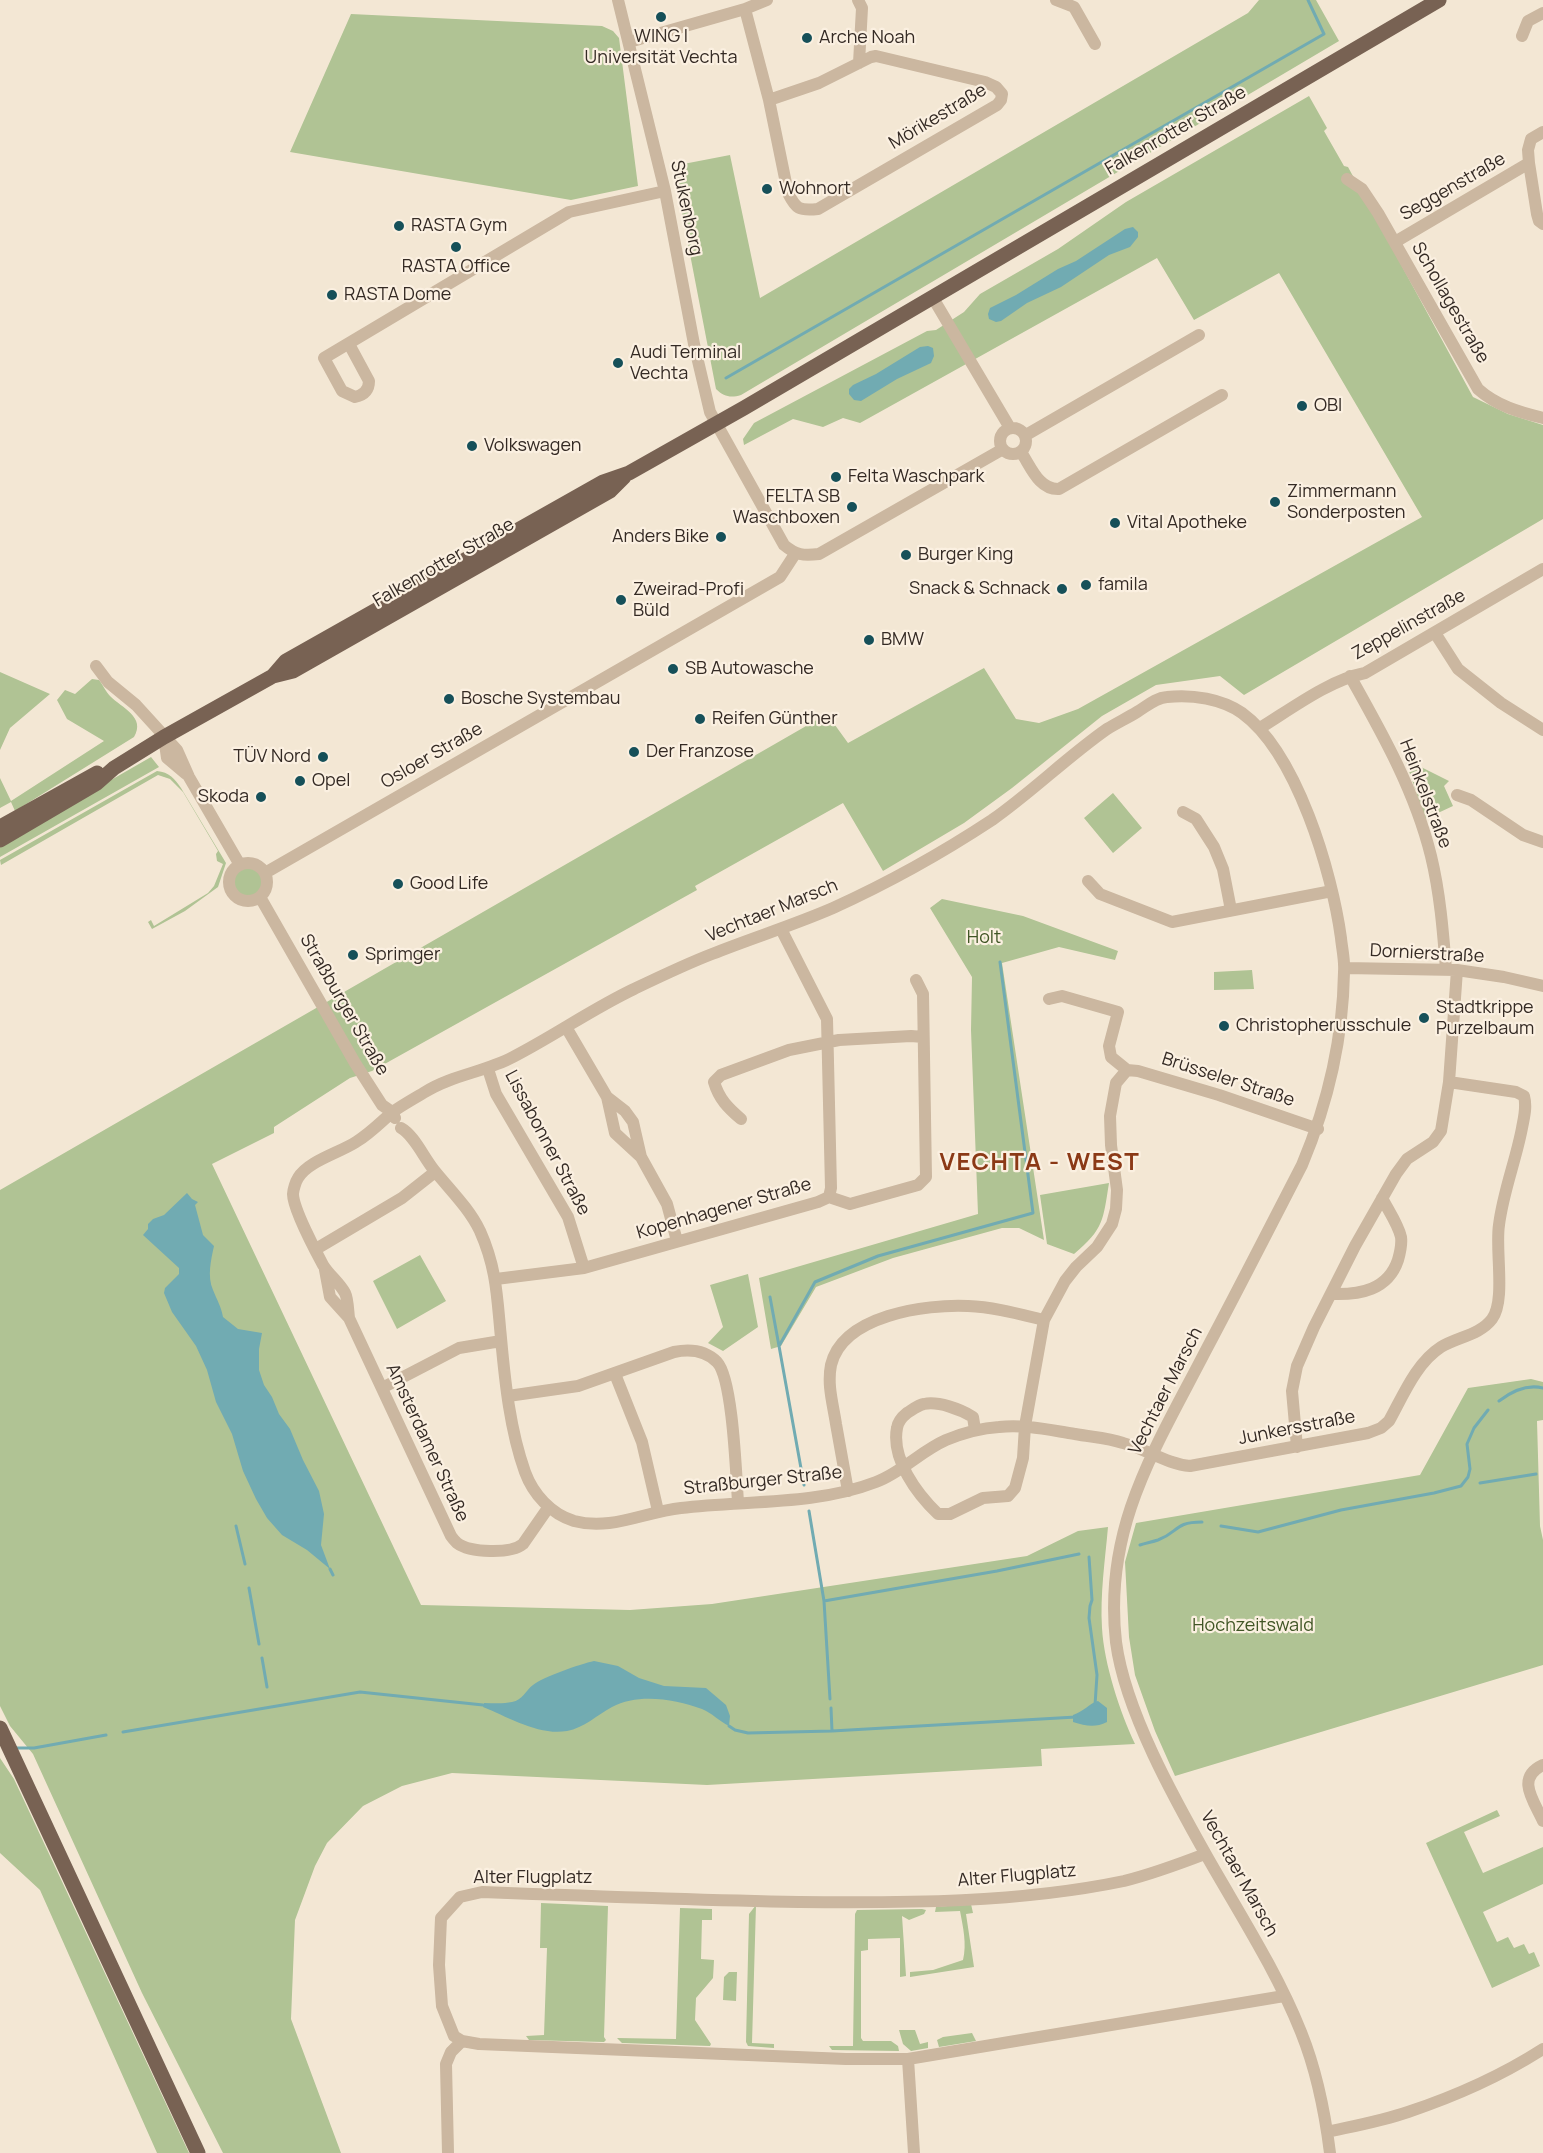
<!DOCTYPE html>
<html>
<head>
<meta charset="utf-8">
<style>
	body { margin:0 }
	canvas { display:block; background:#f3e7d4 }
</style>
</head>
<body>
<canvas width="1543" height="2153"></canvas>
<script>
const g = document.querySelector('canvas').getContext('2d');
g.lineJoin = 'round';
function paint(path, color) { g.fillStyle = color; g.fill(path, 'evenodd'); }
function trace(path, color, width, dash) { g.strokeStyle = color; g.lineWidth = width; g.lineCap = dash ? 'butt' : 'round'; g.setLineDash(dash || []); g.stroke(path); }
function write(font, color, halo, rows, align = 'center') {
  g.font = font + ' Manrope,sans-serif'; g.lineWidth = 4.5; g.setLineDash([]); g.textBaseline = 'middle'; g.strokeStyle = halo; g.fillStyle = color; for (const [text, x, y, turn = 0] of rows) {
    g.save(); g.translate(x, y); g.rotate((+turn || 0) * Math.PI / 180); g.textAlign = isNaN(turn) ? turn : align; if (halo) g.strokeText(text, 0, 0); g.fillText(text, 0, 0); g.restore();
  }
}
const green = new Path2D(`
	M1259,0H1316L1339,41L741,395C731,398 724,397 716,389L673,166L730,155L760,298L1248,13Z
	M351,14L602,26L613,31L619,38L638,186L571,200L290,152Z
	M1309,96L1327,128L1324,131L1344,166L1348,167L1473,397L1508,414L1543,425V519L1244,695L1220,676L1156,685L1102,716L1012,788L964,823L883,871L843,803L695,886L697,890L372,1071L350,1078L274,1127V1133L212,1164L421,1605L630,1610L712,1604L1027,1556L1078,1531L1108,1527C1105,1561 1100,1594 1102,1628C1104,1664 1120,1712 1135,1744L1041,1749L1042,1766L707,1785L452,1773L402,1786L363,1806L327,1843L315,1866L295,1920L291,2019L341,2153H223L142,1993L33,1754L10,1726L0,1706V1190L827,714L848,743L984,668L1016,719L1039,723L1078,709L1422,517L1279,273L1194,320L1157,258L860,423L843,418L823,427L793,419L744,445L743,439L754,423L927,331L936,330L964,312L980,294L1058,249L1126,202Z
	M0,672L50,694L10,728L0,750Z
	M92,679L99,680C103,685 106,692 110,696C122,708 146,717 134,737L15,811L11,802L0,808V778L11,801L104,741L67,719L57,700L65,690L75,694Z
	M151,757L159,767L0,857V844Z
	M1405,759L1449,781L1444,786L1453,806L1425,819Z
	M157,771C169,772 175,779 181,788L226,863L218,887L185,911L152,929L148,922L151,920L154,926L208,893L214,886L223,864L217,861L216,854L218,851L183,792L170,779L158,775L1,865L0,860Z
	M1113,793L1142,828L1113,853L1084,818Z
	M234 882a14 14 0 1 1 28 0a14 14 0 1 1-28 0Z
	M942,899L1023,916L1118,951L1115,960L1059,947L1002,963L1044,1240L1019,1228H1002L893,1258L816,1287L781,1346L771,1349L759,1278L978,1214L971,1030L972,977L930,908Z
	M1252,970L1254,989L1214,990V972Z
	M1109,1183C1103,1220 1104,1229 1074,1254L1047,1244L1040,1195Z
	M420,1255L446,1301L397,1329L373,1281Z
	M748,1274L758,1327L723,1351L708,1343L723,1327L710,1285Z
	M1531,1379L1543,1382V1420L1537,1421L1540,1526L1543,1540V1665L1175,1776L1155,1731L1135,1675L1129,1637L1125,1562L1136,1523L1420,1475L1468,1388Z
	M0,1758L14,1779L189,2153H157L40,1890L0,1853Z
	M1497,1810L1500,1816L1464,1832L1483,1873L1543,1847V1884L1483,1912L1497,1942L1508,1937L1514,1948L1524,1944L1529,1954L1534,1952L1540,1966L1492,1988L1426,1843Z
	M541,1903L608,1906L604,2037L606,2040L604,2042L529,2040L526,2036L544,2035L547,1948H540Z
	M971,1904L973,1913L966,1914L974,1967L910,1977V1972L933,1970L963,1960C967,1944 963,1927 960,1911L935,1912L936,1907Z
	M756,1905L752,2043L774,2044V2048L748,2046L746,2042L749,1914Z
	M680,1908L712,1909V1920H702L701,1959L714,1960L713,1978L696,1998L695,2020L711,2044L710,2046L622,2043L617,2038L676,2039Z
	M922,1909L926,1910L924,1914L909,1920L902,1916L906,1976L900,1977V1938L868,1939V1950L861,1951V2038L863,2041H891L898,2046L899,2051L832,2050L829,2046H853L855,1914L857,1910Z
	M729,1972H737L736,2001L723,2000L724,1977Z
	M899,2030H915L920,2044L928,2042V2048L911,2051L903,2044Z
	M972,2033L976,2041L939,2047L937,2040L943,2037Z`);
const water = new Path2D(`
	M1133,227L1138,232V237L1130,247L1109,255L1061,287L1027,303L1001,321L996,322L989,319L988,314L990,308L1016,295L1058,269L1076,261L1125,229Z
	M928,346L933,348L934,356L931,363L897,379L861,401L854,400L849,394V389L853,385L876,374L920,347Z
	M187,1193L192,1199L198,1202L195,1205L203,1235L214,1246C211,1260 207,1276 213,1290C217,1300 221,1306 223,1317L238,1329L262,1333L259,1349V1370L264,1385L272,1397L279,1414L290,1429L303,1460L319,1491L324,1514L321,1545L330,1569L307,1550L282,1535L267,1518L256,1499L243,1471L232,1434L216,1402L207,1370L196,1346L172,1312L164,1293L165,1288L179,1274V1268L143,1235L148,1229V1224L153,1219L164,1215Z
	M594,1661L618,1666L639,1678L664,1686L706,1688L726,1705L730,1716L729,1726C719,1721 712,1713 702,1709C675,1699 638,1693 612,1707C597,1715 584,1728 567,1731C539,1736 508,1717 483,1707L484,1703C493,1703 503,1704 512,1702C523,1700 525,1691 533,1685C543,1677 580,1664 594,1661Z
	M1098,1701L1107,1708V1722C1095,1728 1086,1726 1073,1722V1715C1083,1712 1090,1703 1098,1701Z`);
const stream = new Path2D(`
	M726,378L1324,34L1308,0
	M770,1297L779,1346
	M1499,1401C1512,1391 1527,1384 1543,1388
	M1480,1483L1536,1474
	M804,1485L779,1346L815,1282L878,1256L1033,1213L1000,962
	M809,1511L824,1601L830,1699
	M236,1526L245,1564
	M1221,1526L1258,1532L1341,1510L1434,1493L1461,1486L1468,1477L1470,1469L1467,1444L1474,1428L1488,1410
	M1140,1545C1146,1543 1152,1542 1158,1540C1179,1532 1174,1522 1202,1522
	M1089,1557L1092,1600L1090,1606L1089,1618L1097,1675L1095,1705
	M330,1569L333,1575
	M249,1588L259,1644
	M824,1601L997,1571L1079,1554
	M262,1658L267,1687
	M831,1708L832,1731
	M729,1726L735,1730L748,1733L832,1731L1076,1717
	M123,1732L360,1692L483,1705
	M13,1748H34L106,1735`);
const minor = new Path2D(`
	M618,0L665,191L694,344L710,412L784,545C796,555 803,556 819,554L1003,449
	M858,0L862,8L859,63
	M1056,0L1074,7L1095,44
	M745,9L769,100L788,193C796,209 799,211 818,209L997,105L1001,100L1002,94L996,87L985,82L876,56L871,57L819,83L769,100
	M1522,36L1528,21L1543,13
	M629,42L745,9L767,0
	M1543,132L1531,139L1528,150L1529,163L1537,214L1539,221L1543,224
	M1347,179L1362,189L1378,213L1478,389C1497,406 1519,412 1543,418
	M1395,242L1529,163
	M933,298L1010,428
	M349,344L369,381C369,390 364,395 355,397L342,391L324,358L569,212L665,191
	M1000 441a13 13 0 1 1 26 0a13 13 0 1 1-26 0Z
	M1026,435L1199,335
	M1021,452C1031,467 1039,490 1059,489L1222,395
	M1435,633L1458,669L1501,703L1543,730
	M96,666L108,682L136,705L177,750L189,777L240,865
	M1350,676C1382,733 1415,791 1431,856C1440,893 1443,931 1446,969
	M1260,728C1291,709 1329,680 1365,673L1543,569
	M164,737L167,758L186,774
	M1457,795L1471,800L1523,835L1543,842
	M1183,812L1196,819L1214,847L1223,869L1231,910
	M229 882a19 19 0 1 1 38 0a19 19 0 1 1-38 0Z
	M265,873L780,577L795,554
	M1088,881L1100,894L1172,922L1332,891
	M260,897L355,1063L382,1105L392,1112L395,1118
	M1345,968L1457,970L1504,977L1543,986
	M1049,999L1062,996L1118,1012L1109,1046L1111,1057L1127,1070L1138,1071L1219,1095L1318,1129
	M566,1027L607,1097L615,1133L641,1157
	M488,1069L496,1094L568,1217L584,1268
	M607,1097L625,1111L633,1122L641,1157L667,1204L677,1241
	M741,1119C728,1108 719,1099 714,1082L721,1075L789,1050L839,1040L911,1036L923,1037
	M401,1128C414,1135 424,1158 434,1170C450,1190 469,1208 480,1231C497,1269 497,1298 501,1338C505,1382 510,1430 525,1472C533,1494 551,1514 574,1521C611,1531 644,1512 681,1508C745,1500 814,1506 876,1482C902,1472 921,1451 946,1440C963,1433 981,1428 999,1427C1024,1424 1049,1430 1075,1434C1091,1437 1108,1438 1123,1443C1146,1449 1167,1464 1190,1466L1368,1433L1381,1428L1389,1421C1403,1396 1416,1363 1441,1347C1457,1337 1480,1335 1492,1319C1506,1300 1495,1250 1499,1225C1503,1192 1516,1160 1522,1128C1524,1117 1527,1107 1524,1096L1516,1092L1449,1082
	M829,1197L850,1204L918,1185L926,1177L923,994L916,980
	M316,1249L402,1198L435,1172
	M325,1270L330,1297L349,1318
	M496,1279L584,1268L818,1202L829,1197L831,1188L827,1019L781,929
	M1332,1294C1360,1295 1388,1290 1398,1260C1400,1253 1402,1244 1401,1237C1398,1224 1388,1210 1382,1198
	M615,1374L642,1442L658,1511
	M382,1388L459,1348L501,1341
	M508,1396L578,1386L674,1352C689,1349 705,1350 717,1362C733,1379 736,1475 738,1502
	M975,1430L973,1417C960,1409 938,1401 924,1404C918,1405 912,1410 907,1413C902,1417 898,1421 897,1428C891,1459 917,1494 938,1514H950L983,1498L1008,1496L1015,1488L1023,1458L1025,1426L1044,1320L1065,1281L1076,1267L1097,1247L1112,1224L1116,1209L1117,1190L1111,1145L1110,1116L1116,1083L1127,1070
	M1297,1447L1292,1391L1297,1366L1314,1327L1355,1246L1396,1174L1407,1159L1433,1142L1441,1131L1449,1082L1457,970
	M848,1491C844,1469 840,1446 836,1424C833,1404 827,1385 831,1365C843,1315 926,1304 968,1306C994,1307 1019,1314 1044,1320
	M548,1508L523,1544C511,1554 470,1553 457,1543C455,1541 453,1539 451,1536L349,1318C348,1310 348,1299 345,1293C340,1283 329,1275 323,1265C316,1252 293,1208 293,1194C293,1190 296,1181 298,1178C308,1161 339,1153 356,1142C369,1134 378,1125 389,1115C395,1109 417,1097 425,1092C452,1075 485,1072 513,1057C554,1036 592,1009 634,989C659,977 686,964 712,954C752,938 794,925 833,908C888,883 942,853 992,820C1032,792 1067,757 1107,729C1117,723 1127,718 1137,712C1147,706 1155,698 1167,697C1192,694 1222,699 1242,713C1297,753 1332,872 1341,938C1342,949 1345,961 1344,972C1343,1039 1328,1103 1302,1165C1270,1227 1238,1290 1205,1352C1155,1449 1103,1528 1116,1642C1125,1711 1175,1800 1209,1860C1241,1916 1277,1972 1301,2032C1316,2069 1325,2113 1330,2153
	M1543,1765C1515,1778 1534,1801 1543,1821
	M1205,1854C1179,1864 1152,1874 1124,1881C1018,1903 906,1903 799,1902C693,1900 587,1896 482,1892L460,1897L441,1918L439,1965L442,2006L454,2036L462,2041L479,2044L846,2059H908L1284,1996
	M908,2059L914,2153
	M1327,2132C1354,2126 1382,2121 1408,2112C1456,2096 1501,2076 1543,2049
	M448,2153L446,2064L451,2052L462,2041`);
const major = new Path2D(`
	M273,676L286,661L603,482L629,473L744,408L1439,0
	M0,827L97,773
	M0,840L97,783L114,768L164,737L273,676L293,671L610,491L624,477
	M0,1728L198,2153`);
const markers = [
	[661,17,6,"#165059"],
	[807,38,6,"#165059"],
	[767,189,6,"#165059"],
	[399,226,6,"#165059"],
	[456,247,6,"#165059"],
	[332,295,6,"#165059"],
	[618,363,6,"#165059"],
	[1302,406,6,"#165059"],
	[472,446,6,"#165059"],
	[836,477,6,"#165059"],
	[1275,502,6,"#165059"],
	[852,507,6,"#165059"],
	[1115,523,6,"#165059"],
	[721,537,6,"#165059"],
	[906,555,6,"#165059"],
	[1086,585,6,"#165059"],
	[1062,589,6,"#165059"],
	[621,600,6,"#165059"],
	[869,640,6,"#165059"],
	[673,669,6,"#165059"],
	[449,699,6,"#165059"],
	[700,719,6,"#165059"],
	[634,752,6,"#165059"],
	[323,757,6,"#165059"],
	[300,781,6,"#165059"],
	[261,797,6,"#165059"],
	[398,884,6,"#165059"],
	[353,955,6,"#165059"],
	[1424,1018,6,"#165059"],
	[1224,1026,6,"#165059"]
];
const poiNames = [
	["WING I",661,37,"center"],
	["Universität Vechta",661,58,"center"],
	["Arche Noah",819,38],
	["Wohnort",779,189],
	["RASTA Gym",411,226],
	["RASTA Office",456,267,"center"],
	["RASTA Dome",344,295],
	["Audi Terminal",630,353],
	["Vechta",630,374],
	["OBI",1314,406],
	["Volkswagen",484,446],
	["Felta Waschpark",848,477],
	["Zimmermann",1287,492],
	["Sonderposten",1287,513],
	["FELTA SB",840,497,"right"],
	["Waschboxen",840,518,"right"],
	["Vital Apotheke",1127,523],
	["Anders Bike",709,537,"right"],
	["Burger King",918,555],
	["famila",1098,585],
	["Snack & Schnack",1050,589,"right"],
	["Zweirad-Profi",633,590],
	["Büld",633,611],
	["BMW",881,640],
	["SB Autowasche",685,669],
	["Bosche Systembau",461,699],
	["Reifen Günther",712,719],
	["Der Franzose",646,752],
	["TÜV Nord",311,757,"right"],
	["Opel",312,781],
	["Skoda",249,797,"right"],
	["Good Life",410,884],
	["Sprimger",365,955],
	["Stadtkrippe",1436,1008],
	["Purzelbaum",1436,1029],
	["Christopherusschule",1236,1026]
];
const streetNames = [
	["Mörikestraße",938,117,-31],
	["Falkenrotter Straße",1176,131,-30],
	["Seggenstraße",1453,187,-30],
	["Stukenborg",686,208,78],
	["Schollagestraße",1450,303,60],
	["Falkenrotter Straße",444,563,-30],
	["Zeppelinstraße",1409,625,-29],
	["Osloer Straße",432,756,-30],
	["Heinkelstraße",1425,794,69],
	["Vechtaer Marsch",772,911,-22],
	["Dornierstraße",1427,954,3],
	["Straßburger Straße",344,1005,60],
	["Brüsseler Straße",1228,1080,18],
	["Lissabonner Straße",547,1143,62],
	["Kopenhagener Straße",724,1209,-16],
	["Vechtaer Marsch",1166,1391,-63],
	["Junkersstraße",1297,1428,-11],
	["Amsterdamer Straße",427,1443,65],
	["Straßburger Straße",763,1481,-6],
	["Vechtaer Marsch",1239,1874,61],
	["Alter Flugplatz",1017,1876,-5],
	["Alter Flugplatz",533,1878]
];
const parkNames = [
	["Holt",984,938],
	["Hochzeitswald",1253,1626]
];
const districtNames = [
	["VECHTA - WEST",1040,1163]
];
paint(green, '#b0c394');
paint(water, '#71abb2');
trace(stream, '#71abb2', 3);
trace(minor, '#cbb7a0', 12);
trace(major, '#786253', 15);
for (const [x, y, r, color] of markers) { const dot = new Path2D(); dot.arc(x, y, r, 0, 2 * Math.PI); g.fillStyle = color; g.fill(dot); trace(dot, '#fbf0e1', 2); }
write('18px', '#342a24', '#fbf0e1', poiNames, 'left');
write('18px', '#342a24', '#fbf0e1', streetNames);
write('18px', '#405525', '#fbf0e1', parkNames);
g.letterSpacing = '1.5px';
write('bold 24px', '#8b3916', '#fbf0e1', districtNames);
g.letterSpacing = '0px';
</script>
</body>
</html>
